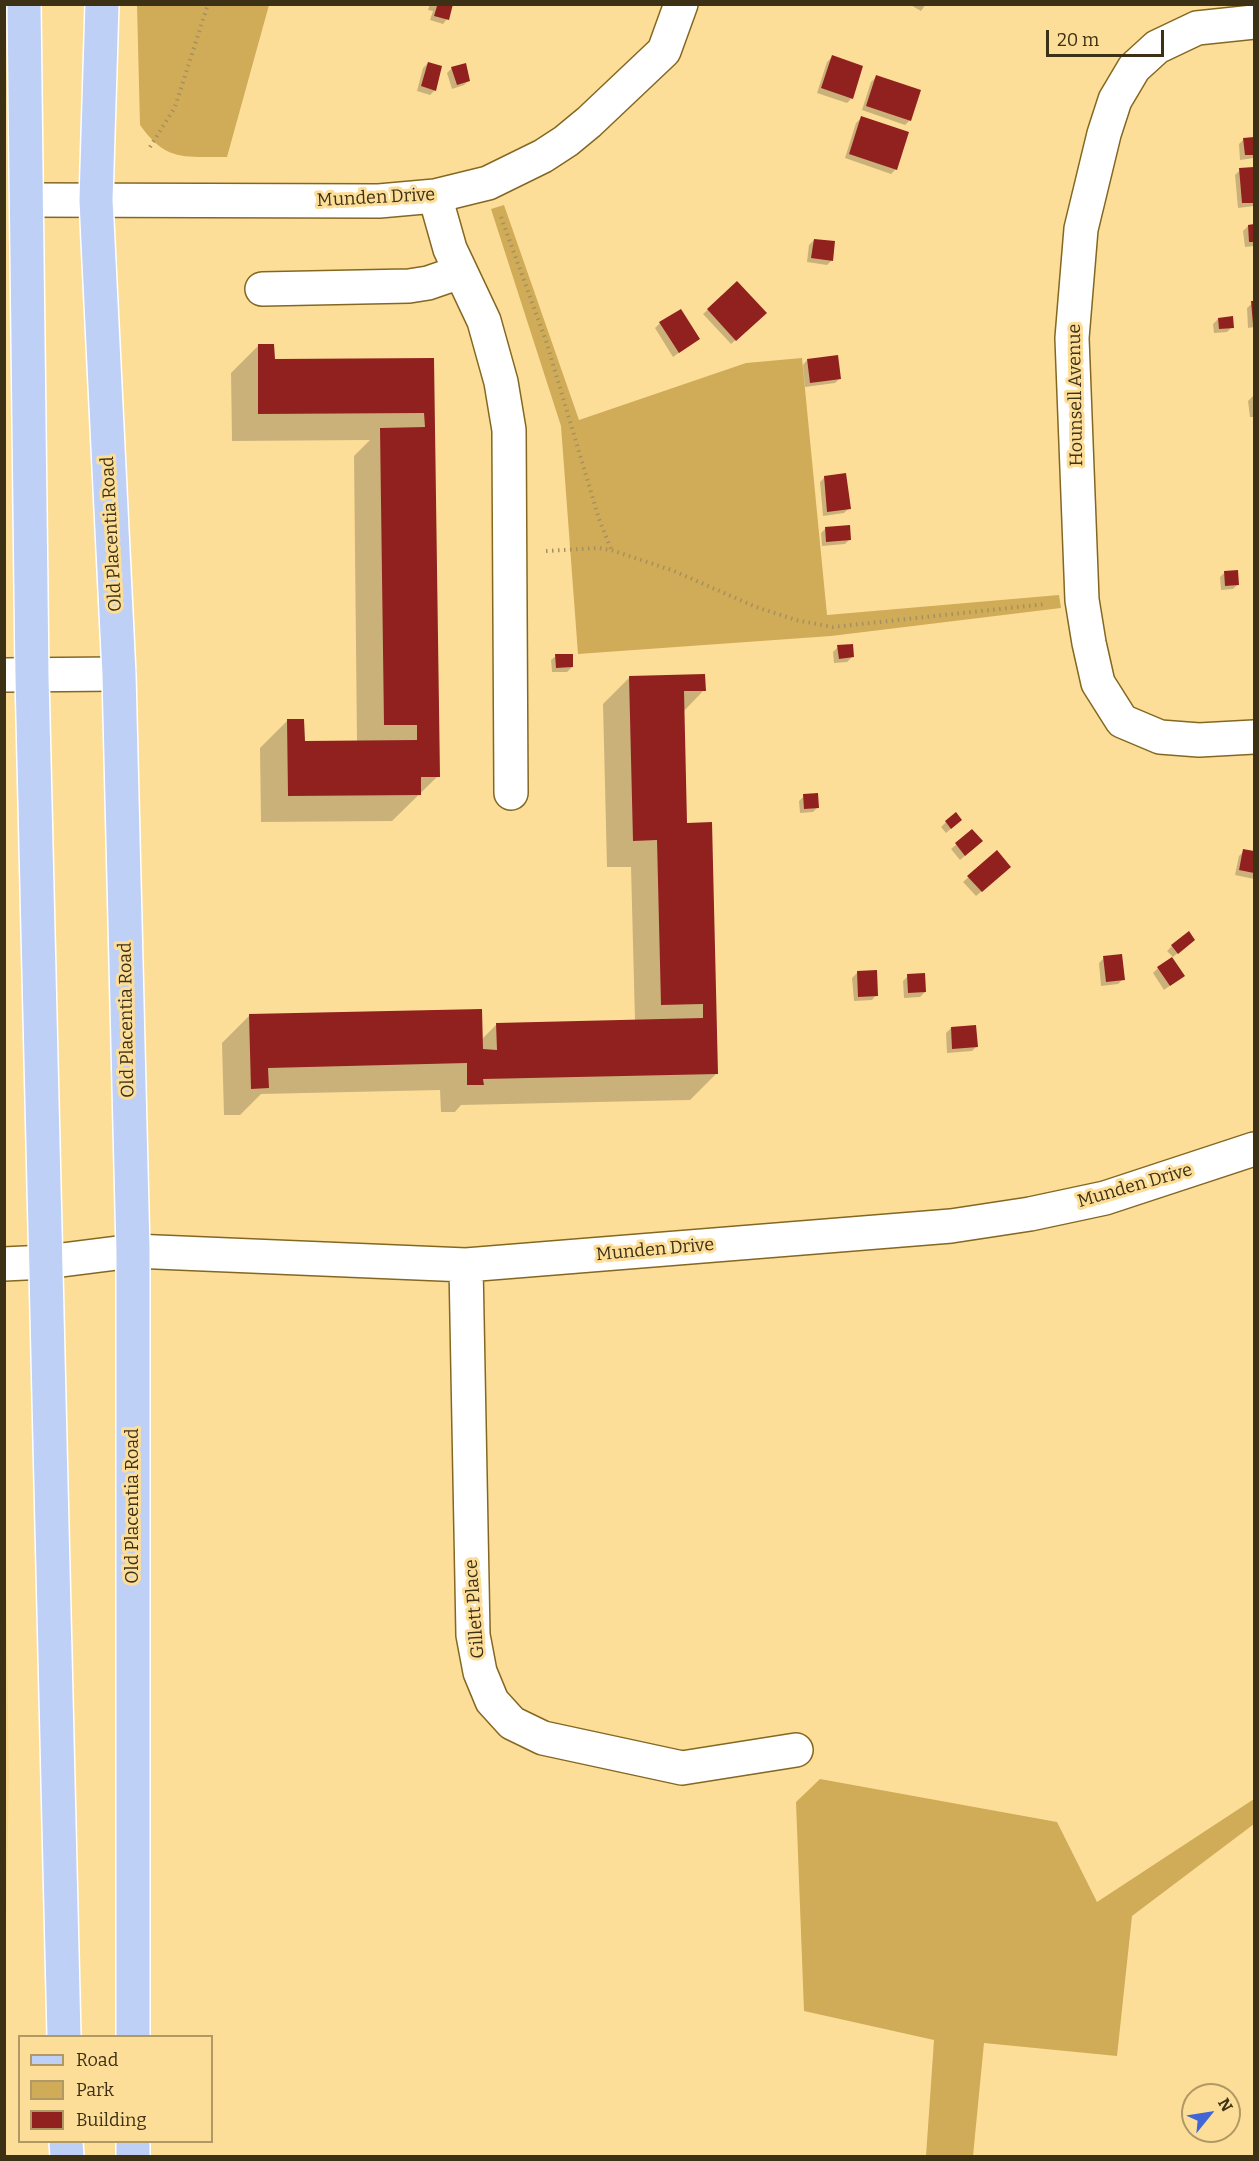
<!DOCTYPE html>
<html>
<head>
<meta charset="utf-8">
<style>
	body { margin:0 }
	#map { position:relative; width:1259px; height:2161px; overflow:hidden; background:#fdde99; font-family:Bitter,serif }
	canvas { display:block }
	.frame { position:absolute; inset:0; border:6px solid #3d3115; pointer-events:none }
	.legend { position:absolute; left:18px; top:2035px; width:195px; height:108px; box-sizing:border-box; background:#fdde99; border:2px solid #b09964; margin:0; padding:8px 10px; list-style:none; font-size:18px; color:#3d3115 }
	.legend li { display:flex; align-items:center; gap:12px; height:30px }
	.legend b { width:30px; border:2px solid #b09964 }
	.north { position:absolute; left:1181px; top:2083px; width:60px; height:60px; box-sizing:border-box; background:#fdde99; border:2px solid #b09964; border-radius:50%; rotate:60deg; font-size:16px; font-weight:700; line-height:24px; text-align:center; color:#3d3115 }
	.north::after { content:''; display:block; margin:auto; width:21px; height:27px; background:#4166d8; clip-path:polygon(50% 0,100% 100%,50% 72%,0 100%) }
	.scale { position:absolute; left:1046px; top:30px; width:118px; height:27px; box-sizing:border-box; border:3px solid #3d3115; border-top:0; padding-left:8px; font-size:18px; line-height:21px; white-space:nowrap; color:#3d3115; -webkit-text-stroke:4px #fdde99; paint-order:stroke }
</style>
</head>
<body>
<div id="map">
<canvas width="1259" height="2161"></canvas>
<div class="frame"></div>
<ul class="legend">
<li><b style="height:8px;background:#bfd0f7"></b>Road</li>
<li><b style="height:16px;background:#d0ac59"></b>Park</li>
<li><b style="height:16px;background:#91211f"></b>Building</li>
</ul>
<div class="north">N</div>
<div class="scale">20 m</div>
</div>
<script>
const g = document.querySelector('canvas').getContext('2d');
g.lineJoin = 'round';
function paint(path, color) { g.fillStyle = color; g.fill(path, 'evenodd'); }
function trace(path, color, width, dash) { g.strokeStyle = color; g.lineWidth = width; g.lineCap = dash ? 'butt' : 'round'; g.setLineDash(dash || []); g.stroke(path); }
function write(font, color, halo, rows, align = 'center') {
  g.font = font + ' Bitter,serif'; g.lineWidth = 6; g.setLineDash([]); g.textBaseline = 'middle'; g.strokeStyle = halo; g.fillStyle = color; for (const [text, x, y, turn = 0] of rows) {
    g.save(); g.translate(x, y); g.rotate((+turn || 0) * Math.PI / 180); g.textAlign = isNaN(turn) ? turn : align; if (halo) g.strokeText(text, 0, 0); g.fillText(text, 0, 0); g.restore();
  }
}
const built = new Path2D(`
	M5,1493L9,1779L5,1983H4Z`);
const green = new Path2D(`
	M137,5H269L227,157C185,156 167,163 140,125Z
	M504,205L579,420L746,363L802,358L827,615L1059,595L1061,608L831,636L578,654L561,426L491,209Z
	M820,1779L1057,1822L1097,1902L1254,1799V1824L1132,1916L1117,2056L984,2043L973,2156H926L934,2040L804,2011L796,1802Z`);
const shadow = new Path2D(`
	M430,4H451L447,19L443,24L430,20L433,11L428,10Z
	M909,4H926L921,11Z
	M832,57L852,98L847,103L817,93L827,62Z
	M428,63L435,90L430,95L417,91L423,68Z
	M452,68L469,80L464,85L452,89L447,73Z
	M876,77L910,120L905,125L862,110L871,82Z
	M861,118L896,169L891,174L845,158L856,123Z
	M1254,138V158L1240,160L1239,144L1244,139Z
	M1254,169V206L1238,208L1235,175L1240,170Z
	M1248,226H1254V246L1245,247L1243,231Z
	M814,240L832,260L827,265L807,262L809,245Z
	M737,283L760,318L731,344L703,314Z
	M1254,302V327L1248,328L1247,308Z
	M1218,319L1232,327L1227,332L1214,333L1213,324Z
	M660,323L698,339L673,357L655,328Z
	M258,346L273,361L433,359L438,776L392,821L261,822L260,748L287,721L303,743L357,742L354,456L370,440L232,441L231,373Z
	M807,360L840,378L835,383L805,387L803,365Z
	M1253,396L1254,417H1250L1248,401Z
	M825,477L849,508L844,513L823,516L820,482Z
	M826,528L850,539L845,544L822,546L821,533Z
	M1225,572L1238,584L1233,589L1221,590L1220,577Z
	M838,647L852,657L847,662L834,663L833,652Z
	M556,656L572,667L567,672H552L551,660Z
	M630,677L704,690L683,712L685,824L717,1073L690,1100L461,1105L455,1112H441L440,1090L261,1094L240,1115H224L222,1043L249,1016L481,1040L497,1024L635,1021L631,867H607L603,704Z
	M804,796L818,807L813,812L800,813L799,801Z
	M946,822L955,825L946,833L941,827Z
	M972,831L977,846L960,860L951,849Z
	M1244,851L1254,853V879L1235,875L1239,856Z
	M997,852L1004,872L976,896L963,882Z
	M1189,944L1173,957L1167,951L1172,946Z
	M1104,958L1123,979L1118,984L1101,986L1099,963Z
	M1158,968L1183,976L1164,990L1153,973Z
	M857,973L876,995L872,1000L854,1001L852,978Z
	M908,976L925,992L920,997L904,998L903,981Z
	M951,1028L977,1046L972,1051L947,1053L946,1033Z`);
const building = new Path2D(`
	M432,4H453L449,20L434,16L437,6Z
	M832,55L863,66L853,99L821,88Z
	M428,62L442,66L436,91L421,86Z
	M466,63L470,81L457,85L451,67Z
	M876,75L921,90L911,121L866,106Z
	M861,116L909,132L897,170L849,154Z
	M1254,137V155H1245L1243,138Z
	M1254,167V203H1242L1239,168Z
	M1254,224V242H1249L1248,225Z
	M814,239L835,241L833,261L811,258Z
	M737,281L767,313L736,341L707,309Z
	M1251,301H1254V324H1253Z
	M681,309L700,339L679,353L659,322Z
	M1233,316L1234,328L1219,329L1218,318Z
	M258,344H274L275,359L434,358L440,777H421V795L288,796L287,719H304L305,741L417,740V725H384L380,428L425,427L424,413L258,414Z
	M838,355L841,379L810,383L807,359Z
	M846,473L851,509L827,512L824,476Z
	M850,525L851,540L826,542L825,527Z
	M1238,570L1239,585L1225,586L1224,571Z
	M853,644L854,657L839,659L837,645Z
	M555,654H573V667L556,668Z
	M705,674L706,691H684L687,823L712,822L718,1074L483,1079L484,1085H467V1063L268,1068L269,1088L251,1089L249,1014L482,1009L483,1049L497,1050L496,1023L703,1018V1004L661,1005L657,840L633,841L629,676Z
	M818,793L819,808L804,809L803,794Z
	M956,812L962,820L951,829L945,821Z
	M972,829L983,841L965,856L955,843Z
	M1243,849L1254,851V873L1239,870Z
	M997,850L1011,867L982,892L967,876Z
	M1189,931L1195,940L1178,954L1171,945Z
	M1122,954L1125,980L1106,982L1103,956Z
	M1172,957L1185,976L1170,986L1157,967Z
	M877,970L878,996L858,997L857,971Z
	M925,973L926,992L908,993L907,974Z
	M976,1025L978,1047L952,1049L951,1027Z`);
const path = new Path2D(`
	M150,147L175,107L208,4
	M501,217L546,341L599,519L611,549
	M546,551L598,548L611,550L674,571L756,607L796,620L833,627L1046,604`);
const minor = new Path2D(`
	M1254,22L1197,28L1157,47L1134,68L1115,100L1104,134L1081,229L1072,338L1082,600L1089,643L1098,683L1122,721L1160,737L1199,740L1254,737
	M435,196L450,249L484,321L501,382L509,430L511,793
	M27,200L379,201L435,196L488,183L543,156L566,141L589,122L664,51L681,4
	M262,289L409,286L428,283L460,272
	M4,675L119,674
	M4,1264L46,1262L133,1251L466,1265L951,1226L1030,1214L1105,1198L1254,1149
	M466,1265L473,1635L480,1672L492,1701L512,1723L543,1738L682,1768L796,1750`);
const major = new Path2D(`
	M24,4L32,676L64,2036
	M102,4L96,200L119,674L133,1251V2036
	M66,2142L67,2156
	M133,2142V2156`);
const streetNames = [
	["Munden Drive",376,198,-3],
	["Hounsell Avenue",1076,395,-91],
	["Old Placentia Road",112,534,-93],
	["Old Placentia Road",127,1020,-91],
	["Munden Drive",1135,1186,-16],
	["Munden Drive",655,1250,-5],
	["Old Placentia Road",133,1506,-90],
	["Gillett Place",475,1609,-94]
];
paint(built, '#f8d689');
paint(green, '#d0ac59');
paint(shadow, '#0003');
paint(building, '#91211f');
trace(minor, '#846822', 36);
trace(major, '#fff', 36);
trace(path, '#a6905d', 4, [1.5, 4.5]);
trace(minor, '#fff', 33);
trace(major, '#bfd0f7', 33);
write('18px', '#3d3115', '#fdde99', streetNames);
</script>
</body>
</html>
